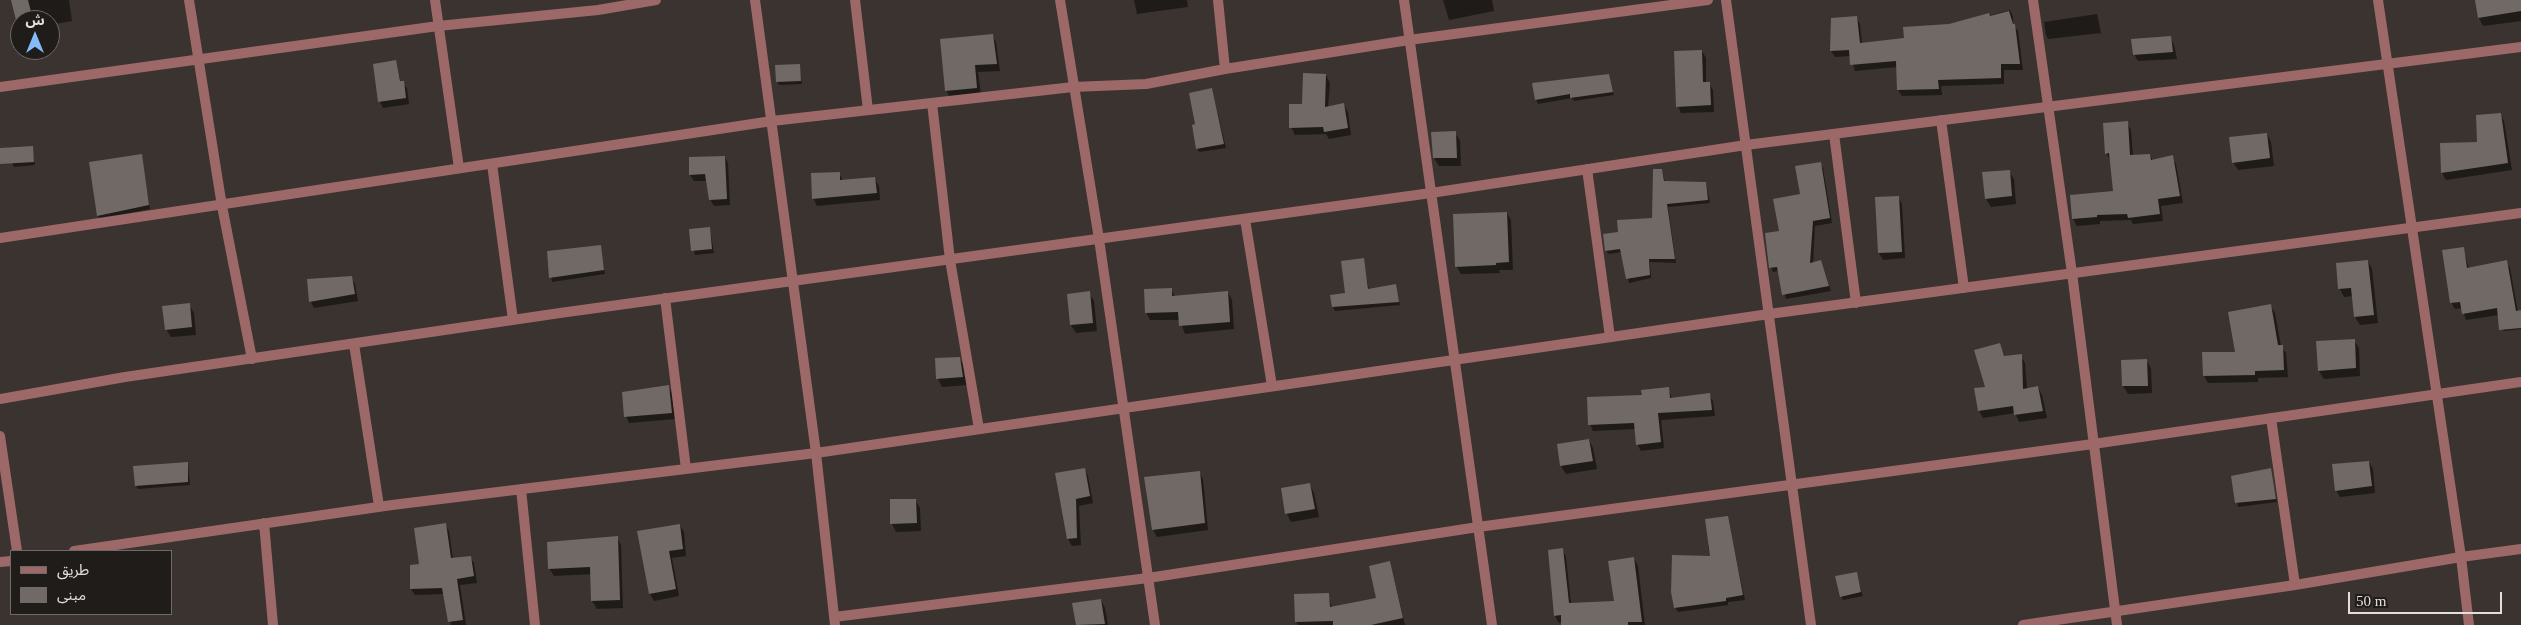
<!DOCTYPE html>
<html>
<head>
<meta charset="utf-8">
<style>
	body { margin:0 }
	#map { position:relative; width:2521px; height:625px; overflow:hidden; background:#3a332f; font-family:"Times New Roman","Noto Sans Arabic",serif }
	canvas { display:block }
	.legend { position:absolute; left:10px; top:550px; width:162px; height:65px; box-sizing:border-box; background:#1f1c1a; border:1px solid #6e6a68; margin:0; padding:6px 9px; list-style:none; font-size:15px; color:#e4dfdd }
	.legend li { display:flex; align-items:center; gap:10px; height:25px }
	.legend b { width:25px; border:1px solid #6e6a68 }
	.north { position:absolute; left:10px; top:10px; width:50px; height:50px; box-sizing:border-box; background:#1f1c1a; border:1px solid #6e6a68; border-radius:50%; rotate:0deg; font-size:14px; font-weight:700; line-height:20px; text-align:center; color:#e4dfdd }
	.north::after { content:''; display:block; margin:auto; width:18px; height:22px; background:#84bcfb; clip-path:polygon(50% 0,100% 100%,50% 72%,0 100%) }
	.scale { position:absolute; left:2348px; top:592px; width:154px; height:22px; box-sizing:border-box; border:2px solid #e4dfdd; border-top:0; padding-left:6px; font-size:15px; line-height:18px; white-space:nowrap; color:#e4dfdd; -webkit-text-stroke:4px #1f1c1a; paint-order:stroke }
</style>
</head>
<body>
<div id="map">
<canvas width="2521" height="625"></canvas>
<ul class="legend">
<li><b style="height:6px;background:#9d6868"></b>طريق</li>
<li><b style="height:14px;background:#716965"></b>مبنى</li>
</ul>
<div class="north">ش</div>
<div class="scale">50 m</div>
</div>
<script>
const g = document.querySelector('canvas').getContext('2d');
g.lineJoin = 'round';
function paint(path, color) { g.fillStyle = color; g.fill(path, 'evenodd'); }
function trace(path, color, width, dash) { g.strokeStyle = color; g.lineWidth = width; g.lineCap = dash ? 'butt' : 'round'; g.setLineDash(dash || []); g.stroke(path); }
const shadow = new Path2D(`
	M14,0H69L72,21L50,25V20H20V27Z
	M1134,0H1187L1188,7L1137,14Z
	M1443,0H1492L1494,11L1449,20Z
	M2476,0H2521V21L2483,26L2479,18Z
	M2010,10L2013,16V25L2018,31L2023,70H2004V84L1941,86L1942,95L1902,96L1898,90L1897,67L1855,71L1851,56L1835,57L1831,51L1856,17L1860,24L1862,44L1905,39Z
	M2097,14L2101,33L2048,39L2046,35L2044,22Z
	M992,35L996,42L1000,71L978,72L981,95L950,98L946,90Z
	M2170,37L2174,45L2177,59L2138,61L2134,54Z
	M1702,51L1706,58V83H1709L1713,90L1714,112L1681,113L1678,106Z
	M395,61L401,82L407,88L409,104L383,108L380,102Z
	M799,65L802,84L779,85L777,81Z
	M1326,75L1330,83L1328,107L1344,105L1348,112L1351,135L1329,139L1326,134L1295,135L1291,127L1303,105Z
	M1608,75L1614,95L1574,101L1572,98L1538,104L1536,100L1533,84Z
	M1212,90L1226,148L1199,152L1197,148Z
	M2500,114L2504,121L2512,170L2446,180L2442,173L2441,144L2479,143Z
	M2127,123L2131,130L2133,156L2150,155L2153,161L2172,157L2176,164L2183,203L2161,206L2163,221L2133,224L2131,220L2100,221V224L2077,226L2073,219L2114,192L2110,160L2106,153Z
	M1455,132L1460,141L1461,166H1439L1434,158L1432,133Z
	M2267,134L2271,142L2274,166L2238,170L2233,162Z
	M32,147L35,165L14,167L12,163Z
	M141,156L150,209L100,219L98,216Z
	M725,157L728,163L730,205L714,206L710,199L707,181H694L690,175Z
	M1820,164L1823,168L1832,223L1815,226L1813,264L1823,267L1831,291L1786,299L1779,271L1773,272L1771,267L1781,232Z
	M1662,170L1665,182L1706,183L1710,203L1668,207L1676,263L1650,262L1651,278L1629,283L1622,252L1609,254L1606,251L1619,233L1653,219Z
	M2009,171L2014,179L2016,204L1991,207L1986,199Z
	M839,173L843,181L874,178L879,186L880,200L817,206L813,198Z
	M1898,197L1902,204L1905,258L1883,260L1879,253L1877,198Z
	M1507,213L1511,220L1513,270H1499L1500,273L1461,274L1457,267Z
	M710,229L714,253L695,255L690,231Z
	M600,246L605,274L552,282L548,252Z
	M2463,248L2469,269L2506,261L2510,268L2521,329L2504,331L2500,325L2499,315L2466,320L2462,308L2455,309L2451,302Z
	M1363,259L1369,290L1395,286L1400,305L1335,311L1333,307L1346,294Z
	M2368,261L2372,269L2378,323L2360,325L2355,317L2353,296L2344,297L2340,289Z
	M351,277L355,284L358,301L314,308L311,302L309,280Z
	M1171,289L1175,297L1228,292L1232,300L1234,329L1185,334L1180,320H1150L1146,312Z
	M1089,293L1094,301L1097,331L1076,333L1071,325Z
	M189,305L194,313L196,335L171,337L166,329Z
	M2270,305L2275,313L2281,346L2286,353L2288,377L2258,378V382L2208,383L2204,376L2203,354L2237,353Z
	M2354,340L2359,348L2360,376L2324,379L2319,371Z
	M1999,344L2005,357L2021,356L2025,363L2027,389L2038,387L2042,395L2047,418L2019,422L2015,413L1983,418L1979,411Z
	M959,358L964,366L967,385L942,387L938,379L936,360Z
	M2146,360L2151,368L2152,393L2128,394L2123,386Z
	M668,387L672,393L675,419L629,423L626,416Z
	M1668,388L1672,399L1709,395L1713,401L1715,416L1661,420L1664,448L1641,451L1637,444L1636,429L1593,431L1590,424L1643,396Z
	M1589,440L1593,448L1597,469L1566,474L1561,466Z
	M2369,462L2373,469L2375,493L2340,497L2336,490Z
	M188,463L190,485L138,489L136,486Z
	M1084,469L1088,476L1093,503L1079,506L1081,545L1072,546L1068,539L1057,474Z
	M2270,469L2277,502L2238,507L2233,477Z
	M1199,472L1203,479L1208,530L1157,537L1153,530L1146,478Z
	M1310,485L1314,493L1319,517L1291,522L1287,514L1282,489Z
	M915,500L920,508L921,531L896,532L892,524Z
	M1727,517L1745,600L1728,602V605L1678,612L1675,607L1711,557L1708,546Z
	M445,524L449,531L453,559L470,557L474,563L477,583L460,585L466,625H451L444,594L415,595L411,589V566H421Z
	M680,525L684,532L686,556L672,558L679,596L654,601L650,594L638,532Z
	M617,537L621,545L623,608L597,609L592,601V574L554,576L549,568Z
	M1562,549L1566,557L1571,604L1615,602L1634,559L1638,566L1645,625H1562V622L1559,623L1555,616L1549,551Z
	M1390,562L1405,625H1298L1296,622L1328,594L1332,608L1377,599Z
	M1856,573L1863,596L1843,600L1841,596Z
	M1101,600L1105,608L1108,625H1077L1074,605Z`);
const building = new Path2D(`
	M11,0H28L33,20H16Z
	M2475,0H2521V11L2478,18Z
	M2009,11L2013,24H2015L2020,64H2001V78L1938,80L1939,89L1897,90L1896,61L1850,65L1849,50L1830,51L1831,18L1857,16L1860,43L1904,38L1903,27L1949,24L1989,13L1990,16Z
	M993,34L997,64L975,65L977,88L945,91L940,39Z
	M2171,36L2173,52L2133,55L2131,39Z
	M1702,50L1703,82H1710L1711,105L1676,107L1674,51Z
	M396,60L400,81H404L406,98L378,102L373,64Z
	M800,64L801,81L776,82L775,65Z
	M1303,73L1326,74L1325,107L1344,103L1348,128L1324,132L1323,127L1289,128V104H1302Z
	M1609,74L1613,92L1570,98V94L1535,100L1532,83Z
	M1212,88L1224,144L1196,149L1192,125L1195,124L1189,93Z
	M2501,113L2508,163L2441,173L2440,143L2477,142L2476,115Z
	M2128,121L2130,155L2150,154L2151,160L2173,155L2180,196L2158,199L2160,214L2128,218L2127,214L2097,215V217L2072,219L2070,195L2113,191L2109,153L2105,154L2103,123Z
	M1456,131L1457,158H1433L1431,132Z
	M2267,133L2270,158L2232,163L2229,137Z
	M33,146L34,162L0,164V148Z
	M142,154L149,205L97,216L89,162Z
	M725,156L727,199L709,200L705,174L689,175V157Z
	M1821,162L1830,218L1813,221L1810,263L1821,260L1829,286L1782,295L1777,267L1769,268L1765,233L1779,231L1773,199L1800,194L1795,166Z
	M1653,169H1662L1664,181L1706,182L1708,200L1667,204L1675,259H1649L1650,275L1626,279L1620,249L1605,251L1603,234L1618,232L1617,220L1652,218Z
	M2010,170L2012,196L1985,199L1982,172Z
	M840,172V180L875,177L877,193L812,199L811,173Z
	M1899,196L1902,252L1878,253L1875,197Z
	M1507,212L1509,262L1496,263V265L1455,267L1453,214Z
	M710,227L712,249L691,251L689,229Z
	M601,245L604,270L549,278L547,251Z
	M2464,247L2467,268L2507,260L2516,311L2521,310V328L2499,330L2497,308L2462,314L2460,302L2450,303L2442,250Z
	M1364,258L1368,289L1396,284L1399,302L1332,307L1330,295L1345,293L1341,261Z
	M2368,260L2374,315L2354,317L2351,288L2338,289L2336,263Z
	M352,276L355,294L309,302L307,279Z
	M1172,288V296L1228,291L1230,322L1179,326L1178,312L1145,313L1144,289Z
	M1090,291L1093,323L1070,325L1067,294Z
	M190,303L192,327L165,330L162,306Z
	M2271,304L2278,345H2283L2284,370L2255,371V375L2203,376L2202,352H2235L2228,312Z
	M2355,339L2356,368L2318,371L2316,341Z
	M2000,343L2004,356L2022,354L2023,389L2038,386L2043,411L2014,415L2013,406L1978,411L1974,388L1985,387L1974,350Z
	M960,357L963,377L936,379L935,358Z
	M2147,359L2148,386H2122L2121,360Z
	M669,385L672,413L624,417L622,392Z
	M1669,387L1670,398L1710,393L1712,410L1658,413L1661,442L1636,445L1634,423L1588,425L1587,397L1642,395L1641,390Z
	M1589,439L1593,461L1560,466L1557,444Z
	M2369,461L2372,486L2335,491L2332,464Z
	M188,462V482L135,486L133,466Z
	M1085,468L1090,496L1076,499L1077,538L1067,539L1055,473Z
	M2271,468L2276,499L2235,503L2231,476Z
	M1200,471L1205,523L1152,530L1144,477Z
	M1310,483L1315,509L1285,514L1281,488Z
	M890,499H916L917,523L890,524Z
	M1728,516L1743,595L1726,598V601L1674,608L1671,592L1672,555L1710,556L1705,519Z
	M446,523L451,558L471,556L474,576L457,579L463,620L448,622L442,588L410,589V565L419,564L414,528Z
	M680,524L683,549L669,551L676,589L649,594L637,531Z
	M618,536L620,600L591,601L590,567L548,569L547,542Z
	M1563,548L1569,603L1614,601L1608,561L1634,557L1642,622H1628V625H1561V615L1554,616L1548,550Z
	M1390,561L1403,618L1371,625H1333V621L1295,622L1294,594L1329,593L1330,607L1376,598L1369,566Z
	M1857,572L1861,592L1840,597L1835,576Z
	M1101,599L1105,624L1076,625L1072,603Z`);
const minor = new Path2D(`
	M189,0L222,206L252,359
	M435,0L459,168
	M755,0L816,453L835,625
	M855,0L868,110
	M1060,0L1099,239L1155,625
	M1218,0L1225,69
	M1404,0L1492,625
	M1726,0L1811,625
	M2033,0L2072,273L2117,625
	M0,87L438,26L598,10L656,0
	M932,103L950,260L979,429
	M1941,120L1964,288
	M1834,134L1856,303
	M492,164L513,320
	M1587,169L1610,337
	M1245,219L1272,386
	M0,238L772,121L1073,87L1146,84L1225,69L1409,40L1708,0
	M665,298L686,469
	M354,344L379,506
	M0,399L125,377L560,313L1431,193L1746,145L2521,47
	M2271,418L2295,585
	M0,436L17,551
	M521,489L535,625
	M264,523L273,625
	M74,551L392,505L816,453L1769,314L2521,213
	M0,562L11,561
	M834,617L1148,578L1478,527L2093,444L2521,382
	M2023,625L2295,585L2461,557L2469,625`);
const tertiary = new Path2D(`
	M2378,0L2461,557L2521,549`);
paint(shadow, '#0007');
paint(building, '#716965');
trace(minor, '#9d6868', 10);
trace(tertiary, '#9d6868', 10);
</script>
</body>
</html>
